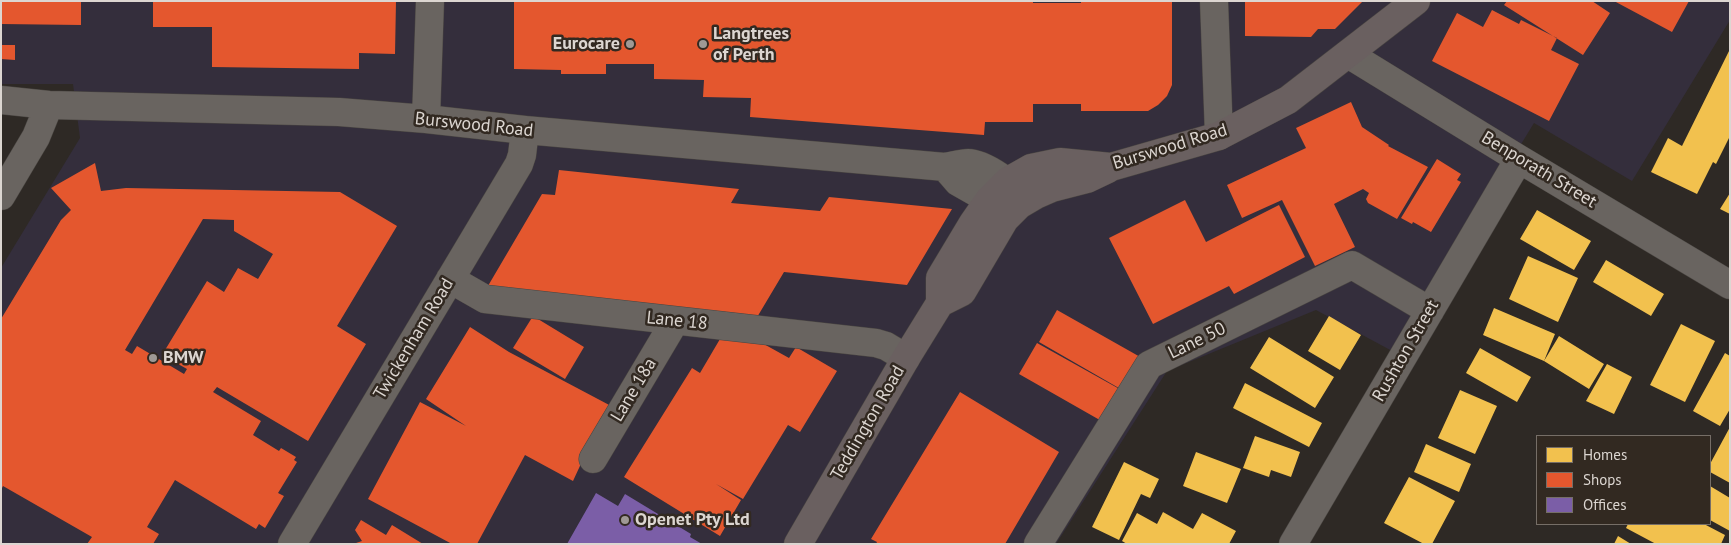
<!DOCTYPE html>
<html>
<head>
<meta charset="utf-8">
<style>
	body { margin:0 }
	#map { position:relative; width:1731px; height:545px; overflow:hidden; background:#2e2925; font-family:"PT Sans",sans-serif }
	canvas { display:block }
	.frame { position:absolute; inset:0; border:2px solid #dcd6d1; pointer-events:none }
	.legend { position:absolute; left:1536px; top:435px; width:175px; height:90px; box-sizing:border-box; background:#322921; border:1px solid #766e67; margin:0; padding:6px 9px; list-style:none; font-size:15px; color:#dcd6d1 }
	.legend li { display:flex; align-items:center; gap:10px; height:25px }
	.legend b { width:25px; border:1px solid #766e67 }
</style>
</head>
<body>
<div id="map">
<canvas width="1731" height="545"></canvas>
<div class="frame"></div>
<ul class="legend">
<li><b style="height:14px;background:#f2c14e"></b>Homes</li>
<li><b style="height:14px;background:#e4572e"></b>Shops</li>
<li><b style="height:14px;background:#7b5ea7"></b>Offices</li>
</ul>
</div>
<script>
const g = document.querySelector('canvas').getContext('2d');
g.lineJoin = 'round';
function paint(path, color) { g.fillStyle = color; g.fill(path, 'evenodd'); }
function trace(path, color, width, dash) { g.strokeStyle = color; g.lineWidth = width; g.lineCap = dash ? 'butt' : 'round'; g.setLineDash(dash || []); g.stroke(path); }
function write(font, color, halo, rows, align = 'center') {
  g.font = font + ' "PT Sans",sans-serif'; g.lineWidth = 5; g.setLineDash([]); g.textBaseline = 'middle'; g.strokeStyle = halo; g.fillStyle = color; for (const [text, x, y, turn = 0] of rows) {
    g.save(); g.translate(x, y); g.rotate((+turn || 0) * Math.PI / 180); g.textAlign = isNaN(turn) ? turn : align; if (halo) g.strokeText(text, 0, 0); g.fillText(text, 0, 0); g.restore();
  }
}
const commercial = new Path2D(`
	M1,1H1730V20L1632,181L1534,123L1394,352L1316,310L1167,371L1056,544H1V268L80,138L73,84H1Z`);
const homes = new Path2D(`
	M1730,49V136L1716,164L1713,162L1697,194L1651,172L1668,138L1682,146Z
	M1730,193V214L1720,209Z
	M1537,210L1591,241L1574,270L1520,239Z
	M1528,256L1578,278L1558,322L1509,299Z
	M1606,260L1664,294L1651,316L1593,282Z
	M1494,308L1555,334L1544,361L1483,335Z
	M1329,316L1361,335L1340,370L1308,351Z
	M1681,324L1715,341L1685,402L1650,385Z
	M1559,336L1604,364L1589,389L1544,361Z
	M1269,337L1334,377L1315,408L1250,368Z
	M1480,348L1531,377L1517,402L1466,373Z
	M1725,353L1730,356V409L1720,426L1693,411Z
	M1607,364L1632,377L1614,414L1586,401Z
	M1245,383L1322,423L1309,447L1233,408Z
	M1460,390L1497,406L1475,454L1438,438Z
	M1730,427V483L1710,472V464Z
	M1255,436L1300,452L1291,477L1271,470L1269,477L1243,468Z
	M1426,444L1471,464L1459,492L1414,472Z
	M1196,452L1241,469L1227,503L1183,486Z
	M1124,462L1159,479L1150,498L1141,494L1119,540L1092,527Z
	M1409,477L1455,501L1432,544H1424L1384,523Z
	M1710,486L1730,498V531L1710,520Z
	M1163,512L1193,529L1202,513L1236,531L1229,544H1127L1122,541L1137,513L1157,524Z
	M1628,524H1704L1725,535L1721,544H1656L1626,528Z
	M1618,536L1631,544H1614Z`);
const shops = new Path2D(`
	M1,1H81V25L1,24Z
	M153,1H396L395,54L359,53V69L212,67V27H153Z
	M514,1H1033V3H1081V1H1172V85L1167,96L1158,105L1148,111H1081V104H1033V122H985L984,135L750,117L751,98L703,97L704,80L654,79V64H606V74H561V70L514,69Z
	M1245,1H1363L1335,29H1318L1311,37L1245,36Z
	M1507,1H1592L1610,13L1583,55L1504,5Z
	M1614,1H1689L1672,32Z
	M1492,10L1519,24L1521,20L1557,38L1551,50L1579,64L1549,121L1432,61L1457,13L1483,27Z
	M1,45H15V60L1,59Z
	M1351,102L1362,127L1389,145L1388,146L1428,167L1397,219L1368,203L1366,199L1369,193L1363,189L1334,204L1355,247L1315,266L1282,200L1242,218L1227,185L1306,148L1296,128Z
	M1437,159L1461,174L1457,180L1461,182L1431,232L1413,222L1412,224L1401,218Z
	M95,163L101,191L126,188L340,192L397,226L337,326L366,344L308,441L217,387L213,392L261,421L253,435L279,451L281,448L296,457L294,460L297,462L278,493L284,496L265,528L259,524L256,529L175,480L147,527L159,534L153,544H87L92,537L3,486L1,490V319L61,220L71,210L51,188ZM203,219L234,220V231L273,254L258,279L238,268L224,292L207,281L162,355L187,369L184,374L137,346L132,354L125,350Z
	M559,170L739,189L731,203L820,211L829,197L952,209L907,285L784,272L756,319L485,291L542,194L555,195Z
	M1185,200L1206,242L1279,205L1305,257L1234,294L1229,286L1153,324L1109,238Z
	M1057,310L1142,358L1124,391L1039,342Z
	M533,316L584,347L565,379L513,348Z
	M470,327L509,352L613,407L585,455L573,481L525,455L477,544H452L368,499L420,402L466,426L426,399Z
	M720,339L762,343L789,358L796,347L837,371L800,432L788,425L743,499L716,484L741,500L720,536L624,477L692,368L700,373Z
	M1037,343L1123,391L1105,423L1019,374Z
	M960,392L1059,452L1005,544H876L877,542L871,539Z
	M361,520L386,535L392,525L423,544H353L362,541L355,530Z`);
const offices = new Path2D(`
	M596,493L618,506L625,494L691,534L690,537L702,544H567Z`);
const minor = new Path2D(`
	M1214,1L1219,136
	M1348,54L1519,159L1730,285
	M1,100L49,105L339,112L426,119L525,130L945,167C952,166 961,163 968,163C985,163 1014,186 1026,197
	M426,119L430,1
	M945,167L958,182L1009,211
	M1,196L36,137L49,105
	M450,279L485,299L876,343L886,346L906,358
	M593,459L675,321
	M292,544L519,164L522,155L525,130
	M1038,544L1149,365L1352,265L1430,311
	M1293,544L1519,159`);
const major = new Path2D(`
	M940,303V278L973,223L989,200L1008,181L1031,168L1060,162L1111,167L1219,136L1288,100L1416,1
	M798,544L906,358L940,303L962,292L1005,219L1019,205L1036,195L1052,188L1087,179L1108,169`);
const markers = [
	[630,44,5,"#9f9995"],
	[703,44,5,"#9f9995"],
	[153,358,5,"#9f9995"],
	[625,520,5,"#9f9995"]
];
const poiNames = [
	["Langtrees",713,34],
	["of Perth",713,55],
	["Eurocare",620,44,"right"],
	["BMW",163,358],
	["Openet Pty Ltd",635,520]
];
const streetNames = [
	["Burswood Road",474,125,6],
	["Burswood Road",1170,147,-17],
	["Benporath Street",1539,170,31],
	["Lane 18",677,321,6],
	["Twickenham Road",414,339,-59],
	["Lane 50",1197,341,-26],
	["Rushton Street",1406,351,-60],
	["Lane 18a",634,390,-59],
	["Teddington Road",868,423,-60]
];
paint(commercial, '#342e3c');
paint(homes, '#f2c14e');
paint(shops, '#e4572e');
paint(offices, '#7b5ea7');
trace(minor, '#494541', 29);
trace(major, '#494541', 29);
trace(minor, '#696460', 28);
trace(major, '#6a6060', 28);
for (const [x, y, r, color] of markers) { const dot = new Path2D(); dot.arc(x, y, r, 0, 2 * Math.PI); g.fillStyle = color; g.fill(dot); trace(dot, '#322921', 2); }
write('bold 18px', '#dcd6d1', '#322921', poiNames, 'left');
write('18px', '#dcd6d1', '#322921', streetNames);
</script>
</body>
</html>
